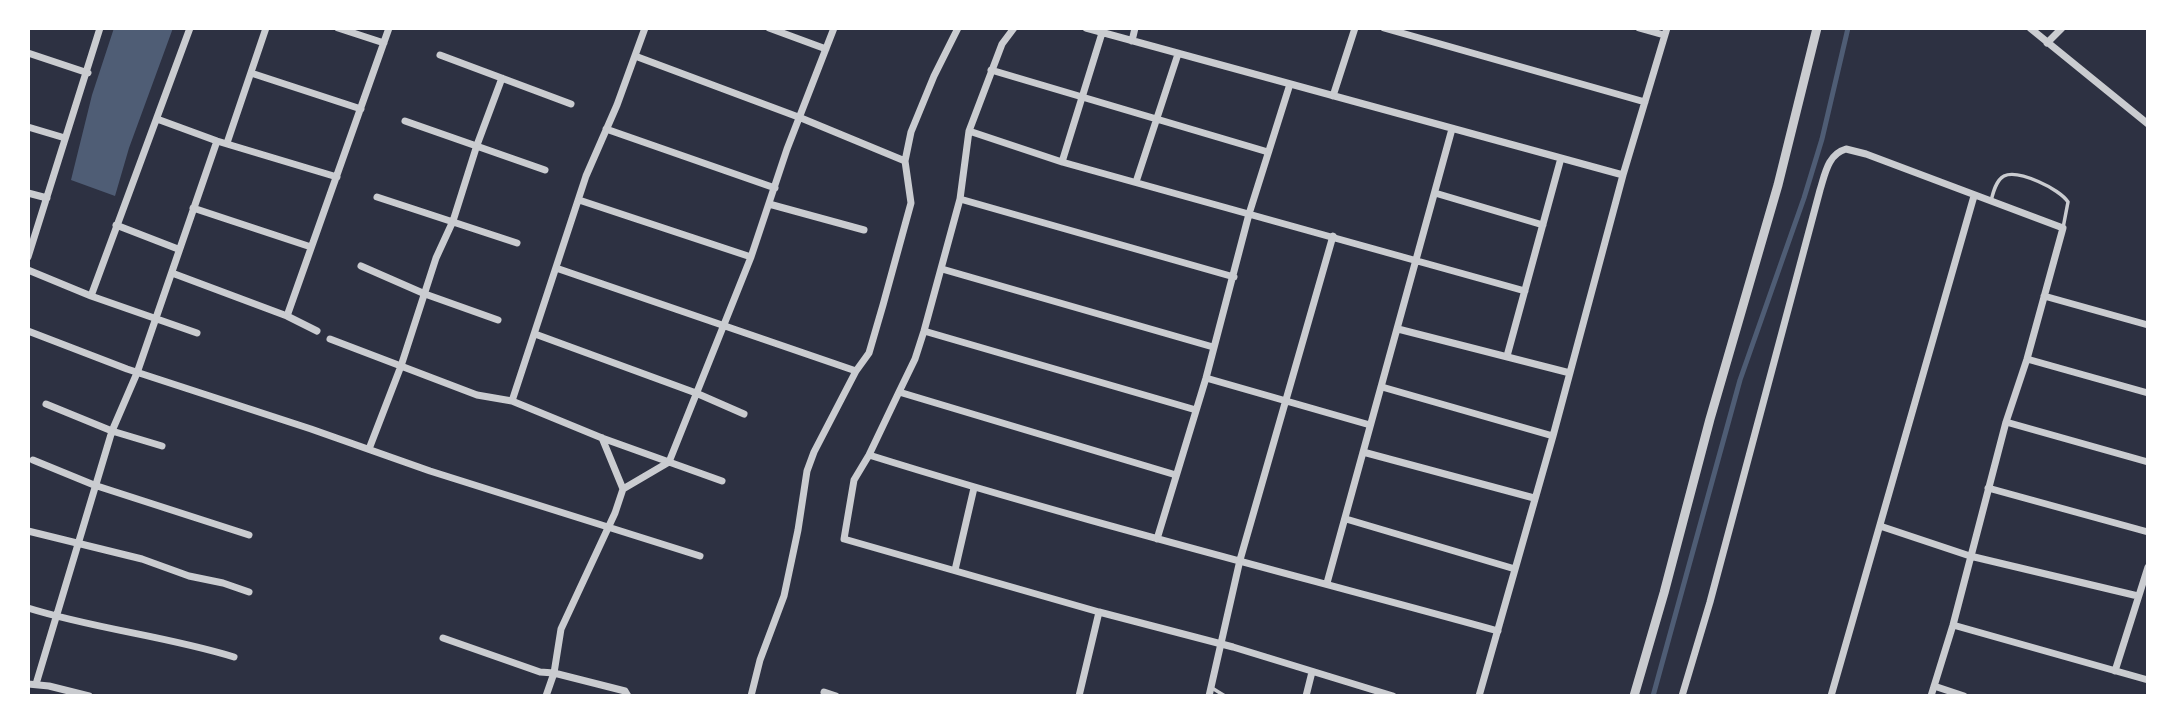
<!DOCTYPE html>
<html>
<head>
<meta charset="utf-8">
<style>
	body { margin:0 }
	#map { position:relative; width:2176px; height:724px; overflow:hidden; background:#2d3142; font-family:"Roboto Condensed",sans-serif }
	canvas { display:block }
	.frame { position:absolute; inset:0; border:30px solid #fff; pointer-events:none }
</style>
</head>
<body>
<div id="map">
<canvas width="2176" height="724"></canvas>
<div class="frame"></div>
</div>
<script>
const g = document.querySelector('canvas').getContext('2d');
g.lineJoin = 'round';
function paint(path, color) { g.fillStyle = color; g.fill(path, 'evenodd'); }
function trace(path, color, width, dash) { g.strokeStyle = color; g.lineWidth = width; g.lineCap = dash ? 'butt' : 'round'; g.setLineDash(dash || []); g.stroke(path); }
const water = new Path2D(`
	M114,28H173L129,148L115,196L71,180L92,95Z`);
const stream = new Path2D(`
	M1653,696L1740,380L1804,198L1822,139L1848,28`);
const service = new Path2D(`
	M1991,201C1993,193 1996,180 2004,176C2018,169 2060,189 2068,202L2063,228
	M1212,688L1225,696`);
const minor = new Path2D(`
	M338,28L384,43
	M769,28L826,49
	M1014,28L1002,44L969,131L960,199L924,331L915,359L899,392L869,455L854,480L844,539L1099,612L1233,647L1393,696
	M1086,28L1623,175
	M1384,28L1645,102
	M1639,28L1664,35
	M2030,28L2148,124
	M1132,41L1135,28
	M2047,43L2062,28
	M28,53L88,73
	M440,55L571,104
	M635,56L801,118L905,161
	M991,70L1268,152
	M251,73L361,109
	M1333,96L1355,28
	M157,119L217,141L337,177
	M405,121L545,170
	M28,127L65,138
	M606,129L775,188
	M969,131L1062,162L1525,291
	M227,143L266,28
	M1062,162L1102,33
	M1136,182L1178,54
	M28,193L47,198
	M1435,193L1543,225
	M377,197L517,243
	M960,199L1234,277
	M579,200L751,257
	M769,204L864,230
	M193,208L311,247
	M116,225L178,249
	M28,257L100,28
	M361,266L425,294L498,320
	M556,268L856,371
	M942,269L1213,347
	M28,270L91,296L197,333
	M172,273L287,316L317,331
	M91,296L190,28
	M2044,296L2148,325
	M287,316L389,28
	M1398,329L1570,373
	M28,331L127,369L311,429L430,471L700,556
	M924,331L1196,410
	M535,334L696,393L744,414
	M330,339L477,395L512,401L602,438L722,481
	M1507,356L1561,158
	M2027,359L2148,393
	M1206,378L1370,425
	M1382,387L1553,436
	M899,392L1176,475
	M512,401L586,176L617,105L645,28
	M46,404L112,431L162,446
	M2006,422L2148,462
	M602,438L623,489
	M369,449L401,366L436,258L453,221L477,145L502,78
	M1363,452L1534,498
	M869,455C1077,520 1288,573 1498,631
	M33,460L94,485L249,535
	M1988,488L2148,532
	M1346,519L1515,569
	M1880,526L1970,556L2138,596
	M28,531L142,559L189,576L223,583L249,592
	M1157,539L1206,378L1249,214L1290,84
	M955,570L974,488
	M1327,583L1452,129
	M28,608C95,629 166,636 234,657
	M1953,625L2148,680
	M443,638L540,672L554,673L625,691L628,696
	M2115,671L2148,567
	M28,684L49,686L89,696
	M36,684L112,431L137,373L217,141
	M1934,686L1964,696
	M824,692L836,696
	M546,696L554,673L561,629L615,513L623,489L669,462L751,257L787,149L834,28
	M751,696L760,660L784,596L798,530L807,471L814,452L856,371L869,353L883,305L911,203L905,161L911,132L934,76L958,28
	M1079,696L1099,612
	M1209,696L1240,560L1333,236
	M1306,696L1312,672
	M1479,696L1553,436L1623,175L1667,28
	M1682,696L1710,602L1820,190C1825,174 1828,154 1846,149L1866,154L2063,228L2027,359L2006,422L1953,625L1931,696
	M1831,696L1974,196`);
const tertiary = new Path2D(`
	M1634,696L1664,593L1710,419L1778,185L1817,28`);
paint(water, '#4f5d75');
trace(stream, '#4f5d75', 5);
trace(service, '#caccd0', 3.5);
trace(minor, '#caccd0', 7);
trace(tertiary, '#caccd0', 9);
</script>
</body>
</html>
